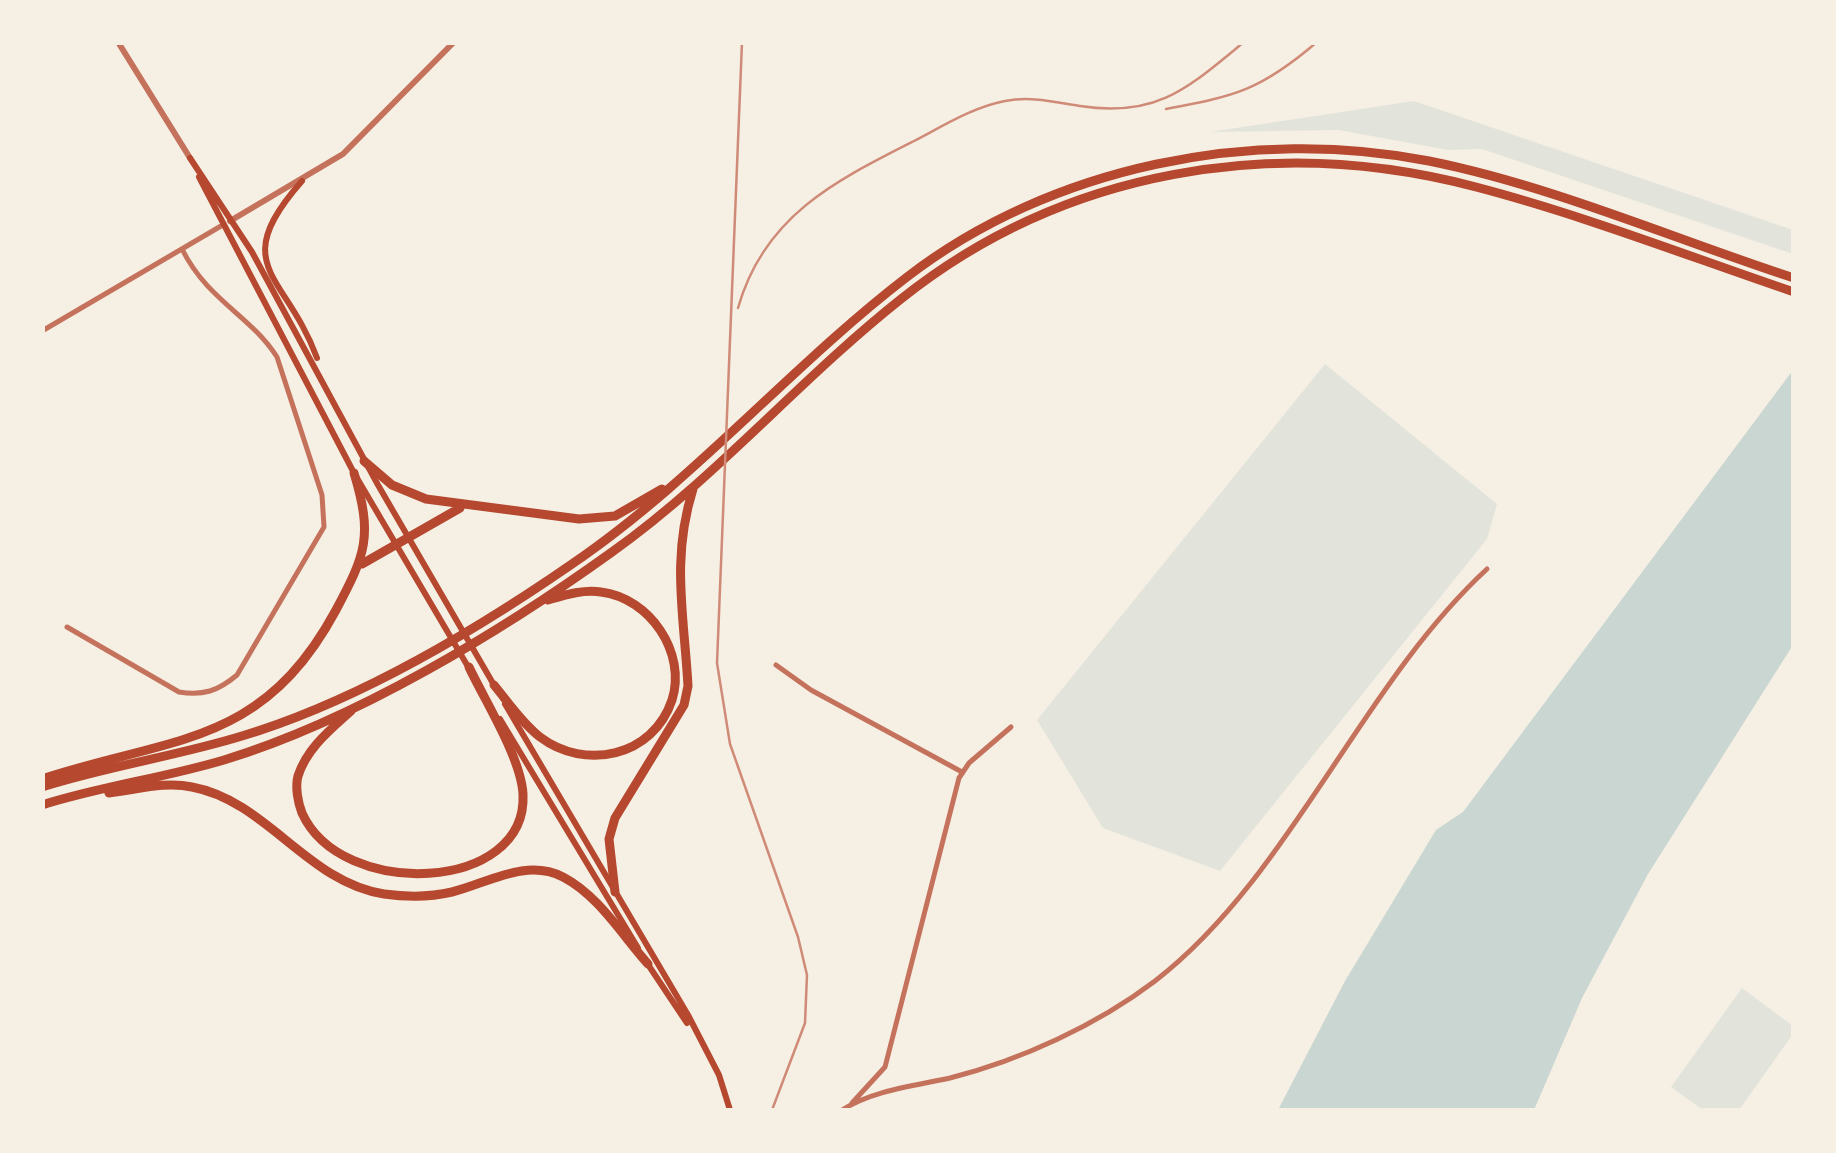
<!DOCTYPE html>
<html>
<head>
<meta charset="utf-8">
<style>
	body { margin:0 }
	#map { position:relative; width:1836px; height:1153px; overflow:hidden; background:#f6efe4; font-family:Mulish,sans-serif }
	canvas { display:block }
	.frame { position:absolute; inset:0; border:45px solid #f6efe4; pointer-events:none }
</style>
</head>
<body>
<div id="map">
<canvas width="1836" height="1153"></canvas>
<div class="frame"></div>
</div>
<script>
const g = document.querySelector('canvas').getContext('2d');
g.lineJoin = 'round';
function paint(path, color) { g.fillStyle = color; g.fill(path, 'evenodd'); }
function trace(path, color, width, dash) { g.strokeStyle = color; g.lineWidth = width; g.lineCap = dash ? 'butt' : 'round'; g.setLineDash(dash || []); g.stroke(path); }
const green = new Path2D(`
	M1414,101L1793,230V254L1482,149L1448,150L1339,130L1210,132Z
	M1325,364L1497,504L1487,539L1220,871L1103,828L1037,720Z
	M1742,988L1793,1026V1034L1739,1110H1703L1671,1087Z`);
const water = new Path2D(`
	M1793,370V645L1648,874L1582,998L1534,1110H1278L1345,981L1436,830L1463,812Z`);
const minor = new Path2D(`
	M42,331L221,226
	M67,627L179,692C203,696 218,691 237,675L324,527L322,495L277,357C249,314 208,301 182,249
	M776,665L811,690L962,772
	M852,1103L885,1067L959,778L969,763L1011,727
	M842,1110C874,1090 914,1086 950,1078C1021,1060 1097,1025 1155,981C1290,877 1361,685 1487,569`);
const tertiary = new Path2D(`
	M118,42L190,158
	M230,221L343,154L454,42`);
const secondary = new Path2D(`
	M190,158L252,252L378,485L494,685
	M199,177L354,473L470,670
	M302,181C226,267 286,273 317,358
	M505,704L688,1015L719,1075L730,1110
	M500,719L638,948
	M647,963L687,1023`);
const motorway = new Path2D(`
	M364,461L392,485L426,499L579,519L615,516L662,489
	M362,564L460,508
	M494,685C508,702 522,723 540,737C585,771 653,757 672,700C687,653 650,598 601,592C584,589 565,595 548,600
	M351,711C330,730 307,748 298,776C295,787 298,803 302,813C341,900 528,893 523,794C521,758 485,701 469,667
	M42,779C173,736 262,747 336,610C366,554 373,536 354,473
	M42,787C108,766 177,756 242,736C355,702 475,631 572,564C694,481 791,366 907,277C1051,166 1253,126 1429,161C1553,186 1674,239 1794,278
	M109,793C137,790 164,781 192,787C267,801 307,882 384,894C406,897 431,897 452,892C488,883 526,858 563,877C598,895 622,935 648,964
	M42,805C102,786 164,778 224,760C355,720 501,632 612,552C717,477 800,379 901,299C1064,169 1275,134 1476,187C1583,215 1688,256 1794,292
	M615,892L609,839L615,818L684,705L688,686C684,614 671,559 693,489`);
const rail = new Path2D(`
	M742,42L717,663L730,744L798,937L807,975L805,1023L772,1110
	M1166,109C1236,96 1261,90 1317,42
	M738,308C764,216 835,181 914,141C943,126 973,107 1005,101C1031,96 1054,102 1080,106C1157,118 1188,88 1244,42`);
paint(green, '#e2e4dc');
paint(water, '#c9d6d2');
trace(minor, '#c5725c', 5);
trace(tertiary, '#c5725c', 6);
trace(secondary, '#b5482f', 6);
trace(motorway, '#b5482f', 9);
trace(rail, '#cf8b77', 2.5);
</script>
</body>
</html>
